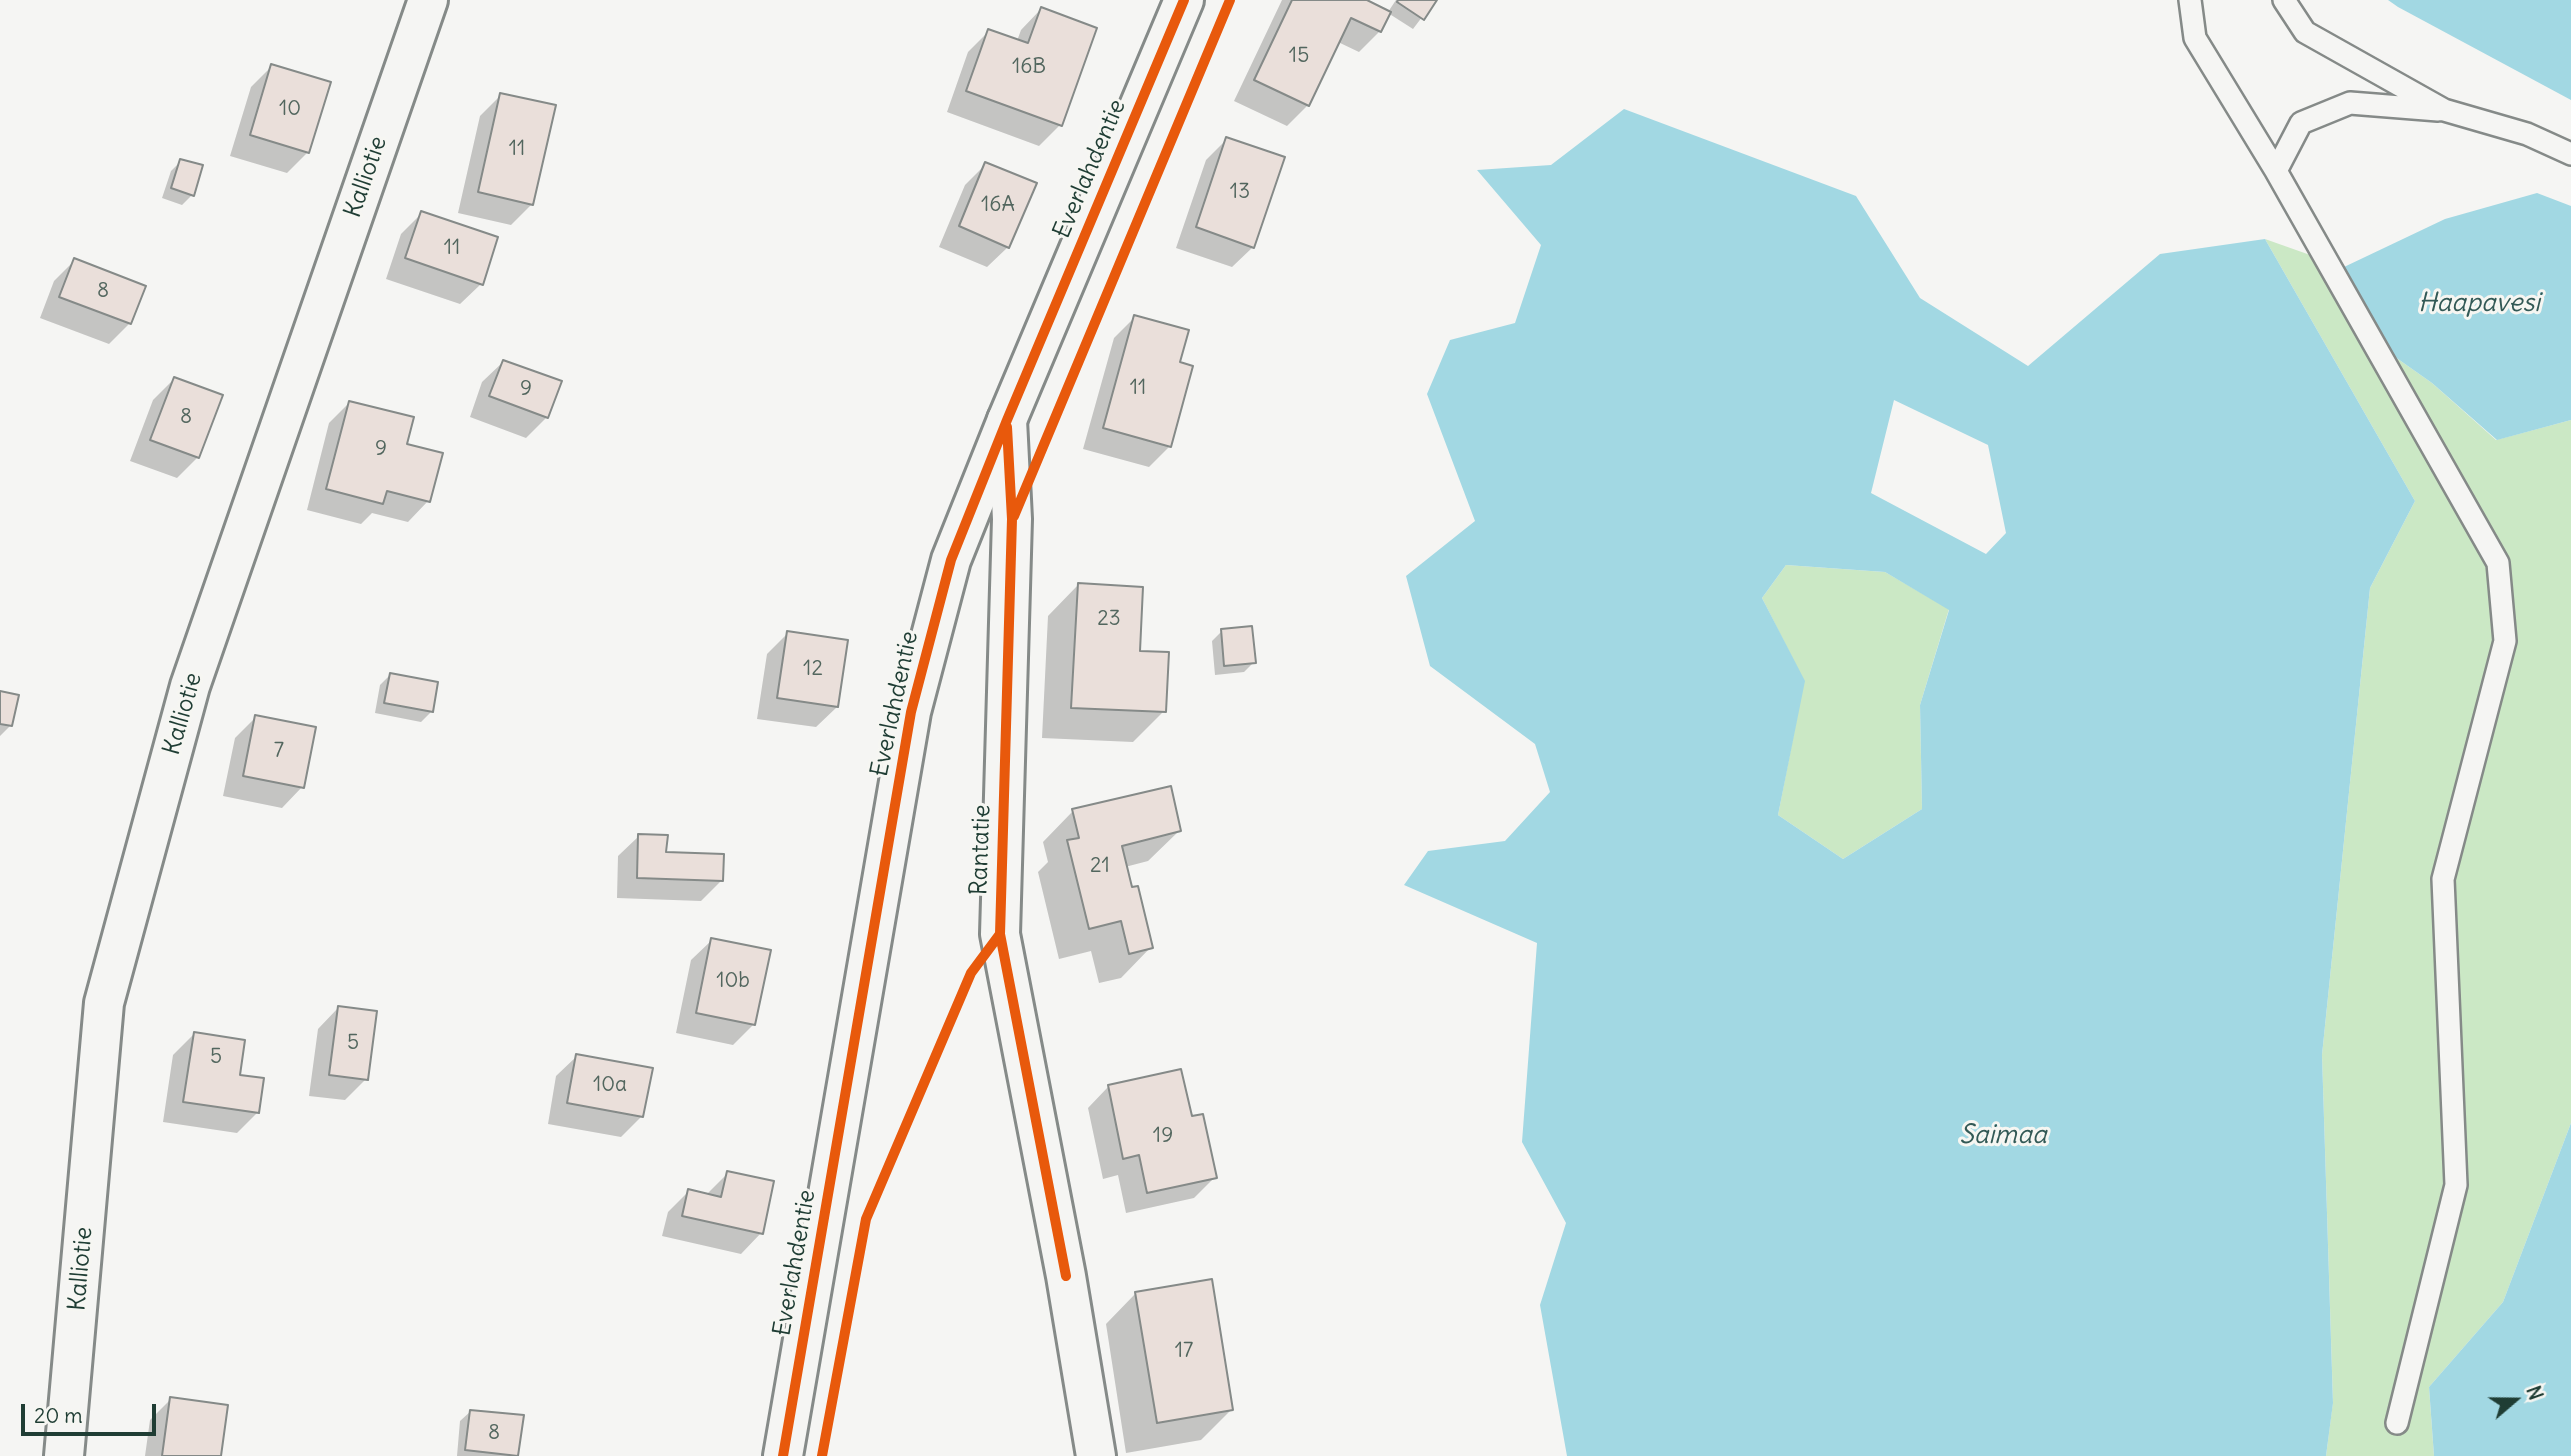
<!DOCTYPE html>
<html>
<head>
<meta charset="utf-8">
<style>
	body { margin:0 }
	#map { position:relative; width:2571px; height:1456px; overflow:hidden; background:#f5f5f3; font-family:Delius,sans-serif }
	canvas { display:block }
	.north { position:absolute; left:2480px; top:1365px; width:70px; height:70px; -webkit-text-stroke:5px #f6f6f2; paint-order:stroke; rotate:70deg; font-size:19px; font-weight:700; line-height:28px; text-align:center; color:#1f3d34 }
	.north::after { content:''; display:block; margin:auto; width:24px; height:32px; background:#1f3d34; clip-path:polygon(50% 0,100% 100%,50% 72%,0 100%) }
	.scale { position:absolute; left:21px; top:1404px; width:135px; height:32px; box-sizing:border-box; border:4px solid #1f3d34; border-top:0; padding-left:9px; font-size:21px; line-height:24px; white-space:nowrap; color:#1f3d34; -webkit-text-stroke:5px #f6f6f2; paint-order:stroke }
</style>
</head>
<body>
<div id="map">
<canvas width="2571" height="1456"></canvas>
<div class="north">N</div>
<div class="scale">20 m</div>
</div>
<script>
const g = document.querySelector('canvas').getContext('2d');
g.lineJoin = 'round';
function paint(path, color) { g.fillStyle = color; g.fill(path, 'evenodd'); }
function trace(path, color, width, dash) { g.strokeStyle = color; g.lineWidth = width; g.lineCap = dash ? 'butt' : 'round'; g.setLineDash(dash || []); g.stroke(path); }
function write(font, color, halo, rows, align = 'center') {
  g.font = font + ' Delius,sans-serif'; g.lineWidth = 6; g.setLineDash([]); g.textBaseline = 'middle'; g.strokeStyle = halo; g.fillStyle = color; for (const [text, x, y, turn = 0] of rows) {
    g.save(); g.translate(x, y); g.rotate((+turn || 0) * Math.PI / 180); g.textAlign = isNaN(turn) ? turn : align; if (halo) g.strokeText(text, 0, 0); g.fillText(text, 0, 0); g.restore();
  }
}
const green = new Path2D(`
	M2265,239L2344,267L2388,352L2432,383L2496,440L2571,420V1123L2503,1302L2429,1387L2434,1456H2326L2333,1402L2322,1055L2370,588L2415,501Z
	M1786,565L1885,572L1949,609L1920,705L1922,809L1843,859L1778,815L1804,681L1762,598Z`);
const water = new Path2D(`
	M2388,0H2571V100L2398,7Z
	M1624,109L1856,196L1920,298L2028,366L2160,254L2265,239L2415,501L2370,588L2322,1055L2333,1403L2326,1456H1567L1540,1305L1566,1223L1522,1142L1537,943L1404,885L1428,851L1505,841L1550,792L1535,744L1430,666L1406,576L1475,521L1427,394L1450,340L1515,323L1541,245L1477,170L1551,165ZM1894,400L1988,445L2006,533L1986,554L1871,493ZM1786,565L1885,572L1949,610L1920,705L1922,809L1843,859L1778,815L1805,681L1762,598Z
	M2537,193L2571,206V420L2497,440L2432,383L2388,352L2344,267L2445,219Z
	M2571,1123V1456H2434L2429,1387L2503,1302Z`);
const shadow = new Path2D(`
	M1282,0H1363L1388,12L1396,0H1435L1413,29L1388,13L1380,31L1359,52L1338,42L1308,105L1287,126L1234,101Z
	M1041,9L1060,125L1039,146L947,112L968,52L989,31L1017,41L1021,30Z
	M272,66L308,152L287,173L230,156L251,87Z
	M501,95L532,204L511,225L458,213L480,116Z
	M1227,139L1253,247L1232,267L1176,248L1206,160Z
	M181,161L192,195L182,205L162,198L171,171Z
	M986,164L1008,247L987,267L939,247L965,185Z
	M422,213L481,284L460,304L386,279L401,234Z
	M75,260L130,323L109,344L40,318L54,281Z
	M1135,317L1178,364L1170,446L1149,467L1083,449L1114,338Z
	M503,362L547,417L526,438L470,417L482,382Z
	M174,379L198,457L177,478L130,461L153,400Z
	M349,403L405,445L428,501L408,522L372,513L361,524L307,510L329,423Z
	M1078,585L1138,652L1164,711L1133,742L1042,738L1048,616Z
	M1222,631L1254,662L1244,672L1215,675L1212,641Z
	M788,633L837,707L816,727L757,719L767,654Z
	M390,675L436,684L431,712L421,722L375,713L380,685Z
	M0,693L10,726L0,736Z
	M256,717L302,787L282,808L223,796L235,738Z
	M1073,811L1179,831L1148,861L1125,867L1151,947L1121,978L1099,983L1091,951L1059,959L1038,872L1048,862L1043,842Z
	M639,836L665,853L721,881L701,901L617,898L618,856Z
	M712,940L754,1024L733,1045L676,1033L691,960Z
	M338,1008L366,1079L345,1100L309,1096L318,1029Z
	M194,1034L238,1076L258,1112L237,1133L163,1122L173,1055Z
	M577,1056L642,1116L621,1137L548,1124L556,1076Z
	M1108,1087L1191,1118L1215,1177L1194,1198L1126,1213L1118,1175L1103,1179L1088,1108Z
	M728,1173L761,1233L741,1254L662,1236L668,1212L689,1191L706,1195Z
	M1136,1293L1231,1410L1201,1440L1126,1453L1106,1324Z
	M171,1399L219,1456H145L150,1420Z
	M471,1411L517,1456H457L460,1421Z`);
const building = new Path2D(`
	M1292,0H1367L1391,12L1381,32L1351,18L1309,106L1254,80Z
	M1398,0H1437L1424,20L1397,2Z
	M1041,7L1097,28L1062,126L966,91L988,29L1028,43Z
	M271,64L331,82L309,153L250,135Z
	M500,93L556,105L533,205L478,192Z
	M1226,137L1285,157L1254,248L1196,227Z
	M180,159L203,165L194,196L171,188Z
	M985,162L1037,183L1009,248L959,226Z
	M421,211L498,237L483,285L405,258Z
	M74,258L146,286L131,324L59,297Z
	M1134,315L1189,330L1180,362L1193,366L1171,447L1103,428Z
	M503,360L562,381L548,418L489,396Z
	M174,377L223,395L199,458L150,440Z
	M349,401L414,417L407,444L443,453L430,502L387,491L383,504L326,489Z
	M1078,583L1143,587L1140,651L1169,652L1166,712L1071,708Z
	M1252,626L1256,663L1224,666L1221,629Z
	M787,631L848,640L838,707L777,698Z
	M390,673L438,682L433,712L384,703Z
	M0,691L19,695L12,726L0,724Z
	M255,715L316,727L304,788L243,776Z
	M1171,786L1181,831L1122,846L1132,887L1138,886L1153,948L1129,954L1121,921L1089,929L1067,840L1079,838L1072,809Z
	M638,834L668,835L666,852L724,854L723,881L637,878Z
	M711,938L771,950L755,1025L696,1013Z
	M338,1006L377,1011L368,1080L329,1075Z
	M194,1032L245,1040L240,1075L264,1078L259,1113L183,1102Z
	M576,1054L653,1068L643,1117L567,1103Z
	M1181,1069L1192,1116L1203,1114L1217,1178L1147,1193L1139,1155L1123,1159L1108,1085Z
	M727,1171L774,1181L763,1234L682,1216L688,1189L721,1197Z
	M1212,1279L1233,1410L1157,1423L1135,1292Z
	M170,1397L228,1405L221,1456H162Z
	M470,1410L524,1415L518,1456L465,1450Z`);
const service = new Path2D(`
	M2190,0L2195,38L2276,171L2498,563L2505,641L2443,879L2456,1185L2397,1423
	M2284,0L2305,32L2444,110L2527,134L2571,154
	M2276,171L2301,123L2350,103L2438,110`);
const minor = new Path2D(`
	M1007,420L1012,519L1000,934L1066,1276L1096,1456
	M64,1456L104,1003L190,686L428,0`);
const tertiary = new Path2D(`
	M783,1456L911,712L951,560L1007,420L1184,0`);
const cycleway = new Path2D(`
	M1007,427L1012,519L1000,934L1066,1276
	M1014,516L1230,0
	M783,1456L911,712L951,560L1007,420L1184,0
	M822,1456L866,1219L971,973L1000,934`);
const numberNames = [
	["15",1299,56],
	["16B",1029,67],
	["10",290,109],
	["11",517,149],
	["13",1240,192],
	["16A",998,205],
	["11",452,248],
	["8",103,291],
	["11",1138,388],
	["9",526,389],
	["8",186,417],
	["9",381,449],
	["23",1109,619],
	["12",813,669],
	["7",279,751],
	["21",1100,866],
	["10b",733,981],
	["5",353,1043],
	["5",216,1057],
	["10a",610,1085],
	["19",1163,1136],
	["17",1184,1351],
	["8",494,1433]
];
const streetNames = [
	["Everlahdentie",1090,169,-67],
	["Kalliotie",366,177,-71],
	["Everlahdentie",895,704,-78],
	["Kalliotie",183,714,-74],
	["Rantatie",981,850,-88],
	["Everlahdentie",795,1263,-80],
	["Kalliotie",81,1269,-85]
];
const waterNames = [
	["Haapavesi",2479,304],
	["Saimaa",2003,1136]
];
paint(green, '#cbe8c5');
paint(water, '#a2d8e3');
paint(shadow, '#0003');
paint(building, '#eadfda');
trace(building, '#858a88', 2);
trace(service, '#858a88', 26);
trace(minor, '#858a88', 44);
trace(tertiary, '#858a88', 44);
trace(service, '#f5f5f3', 21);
trace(minor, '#f5f5f3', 38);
trace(tertiary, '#f5f5f3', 38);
trace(cycleway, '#e8590c', 10);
write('21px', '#52665e', null, numberNames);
write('24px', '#1f3d34', '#f6f6f2', streetNames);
write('italic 26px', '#325956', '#f6f6f2', waterNames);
</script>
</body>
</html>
